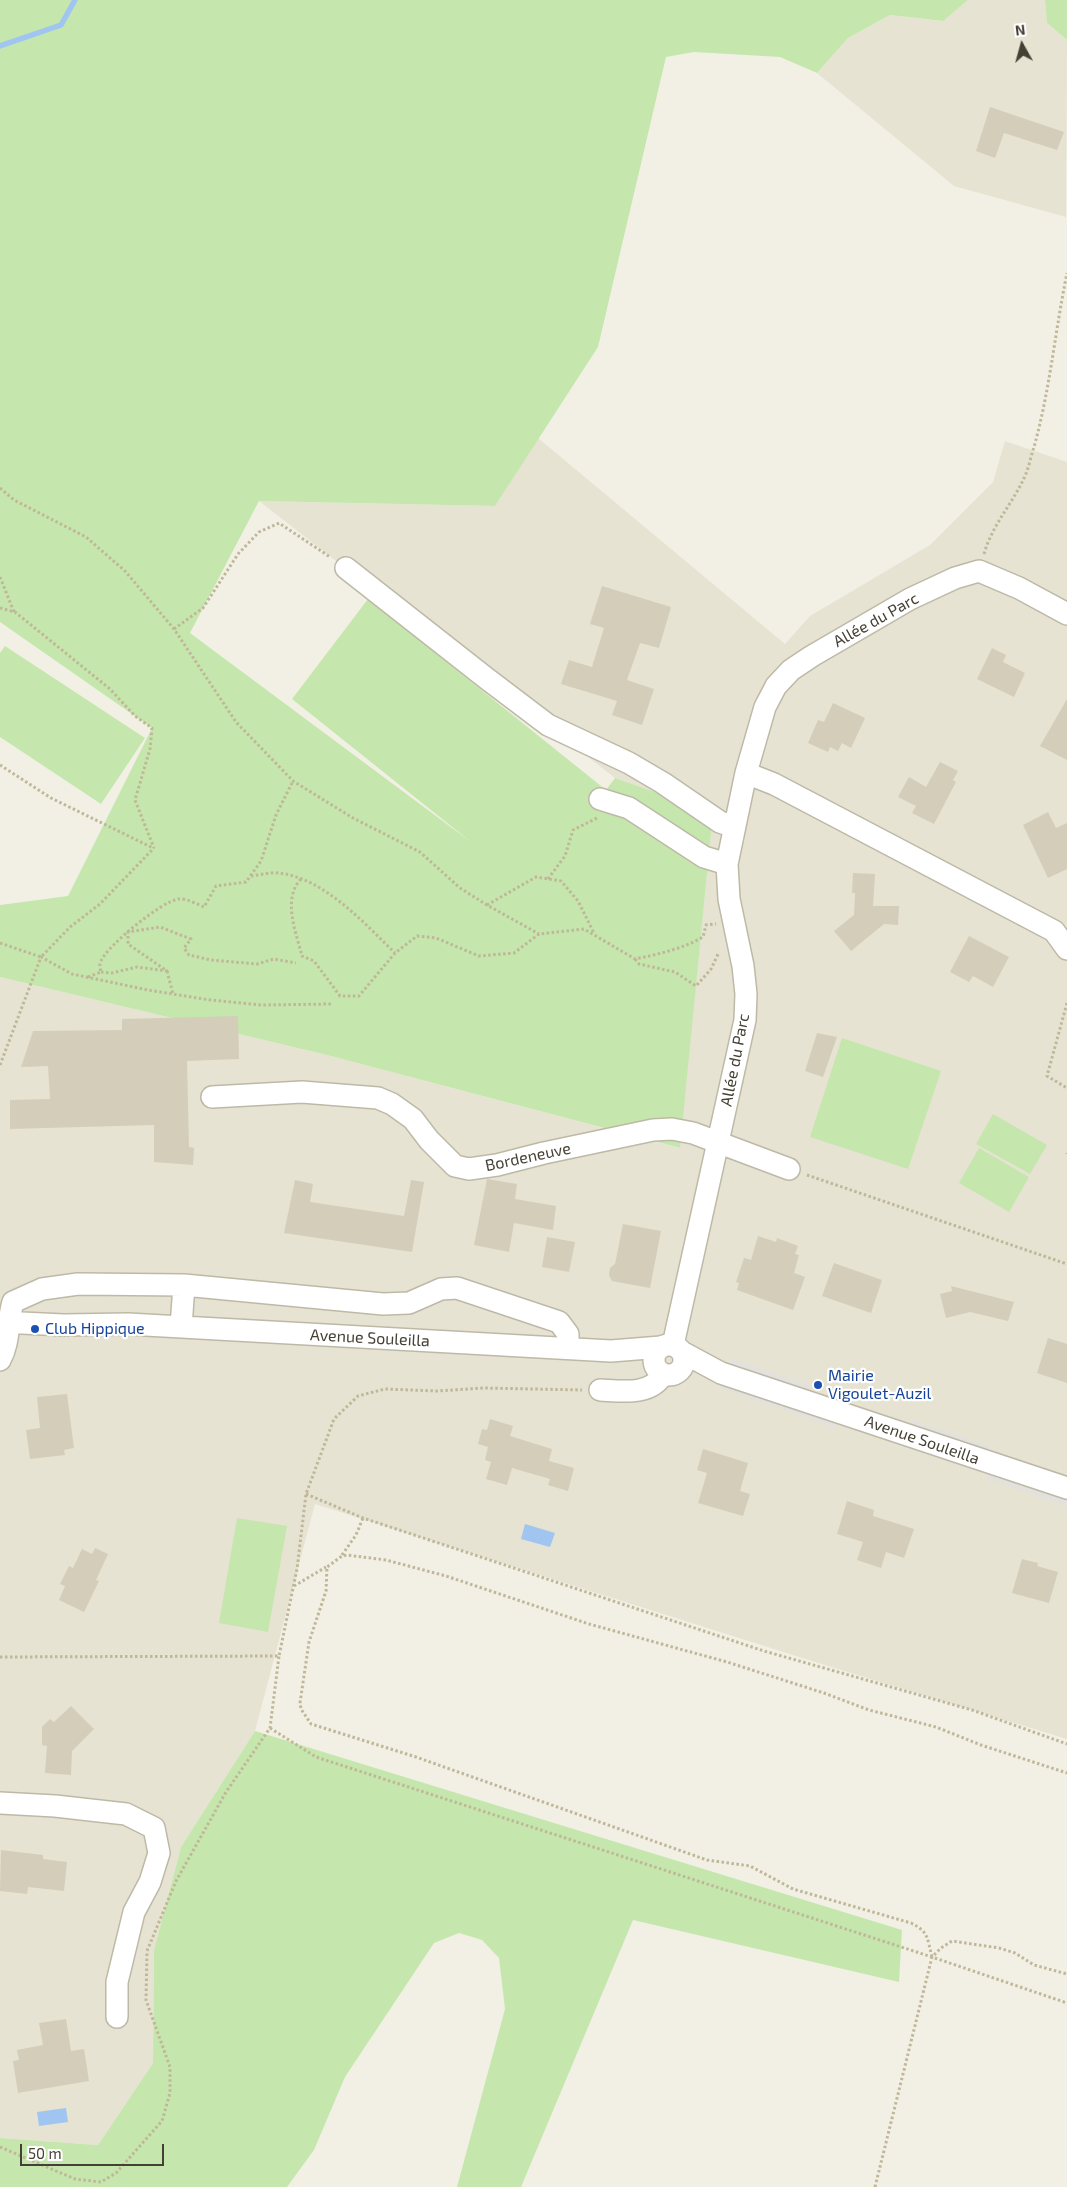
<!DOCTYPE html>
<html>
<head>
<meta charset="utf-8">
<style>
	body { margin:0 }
	#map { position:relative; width:1067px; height:2187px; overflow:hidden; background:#f2f0e5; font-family:"Exo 2",sans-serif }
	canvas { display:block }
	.north { position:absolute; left:997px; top:20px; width:50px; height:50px; -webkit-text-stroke:4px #fff; paint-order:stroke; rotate:353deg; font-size:14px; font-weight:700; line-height:20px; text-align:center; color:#454034 }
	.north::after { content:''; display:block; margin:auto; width:18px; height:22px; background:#454034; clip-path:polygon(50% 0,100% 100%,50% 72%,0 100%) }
	.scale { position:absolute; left:20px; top:2144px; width:144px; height:22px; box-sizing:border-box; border:2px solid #454034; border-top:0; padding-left:6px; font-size:15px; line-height:18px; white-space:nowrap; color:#454034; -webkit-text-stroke:4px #fff; paint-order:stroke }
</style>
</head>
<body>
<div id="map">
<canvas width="1067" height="2187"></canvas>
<div class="north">N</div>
<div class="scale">50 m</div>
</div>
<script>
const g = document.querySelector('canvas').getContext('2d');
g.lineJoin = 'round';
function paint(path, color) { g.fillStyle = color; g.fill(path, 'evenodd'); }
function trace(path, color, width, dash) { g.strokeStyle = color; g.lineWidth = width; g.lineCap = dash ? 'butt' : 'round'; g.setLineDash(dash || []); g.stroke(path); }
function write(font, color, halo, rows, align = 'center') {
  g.font = font + ' "Exo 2",sans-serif'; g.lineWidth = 4.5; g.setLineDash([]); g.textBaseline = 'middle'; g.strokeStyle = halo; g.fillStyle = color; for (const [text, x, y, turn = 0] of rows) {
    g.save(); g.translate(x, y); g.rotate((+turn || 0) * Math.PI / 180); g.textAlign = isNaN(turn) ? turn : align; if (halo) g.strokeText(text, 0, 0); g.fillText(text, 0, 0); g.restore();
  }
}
const residential = new Path2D(`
	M968,0H1045L1047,23L1067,40L1066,217L954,186L817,73L848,38L890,15L942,21Z
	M538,438L785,644L810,616L930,545L993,482L1005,441L1067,462V1739L815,1662L315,1504L255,1731L181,1847L154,1950L153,2063L98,2145L0,2138V977L327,1055L679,1148L713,812L615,778L259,501L495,506Z`);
const green = new Path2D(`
	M0,0H968L943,21L890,15L848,38L817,73L780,57L694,52L666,57L598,347L495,506L259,501L190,633L471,842L292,699L368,599L606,790L615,778L713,812L680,1148L327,1055L0,977V905L68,896L152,728L0,622Z
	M1045,0H1067V40L1047,23Z
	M5,646L145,738L101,804L0,737V653Z
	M842,1038L941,1071L908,1169L810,1137Z
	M993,1114L1047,1145L1030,1174L976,1144Z
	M979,1148L1029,1177L1009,1212L959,1183Z
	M237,1518L287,1526L268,1632L219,1623Z
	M255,1731L902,1930L899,1982L633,1920L521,2187H457L505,2009L499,1958L482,1940L459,1933L434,1943L345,2077L314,2150L287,2187H0V2138L98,2145L153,2063L154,1950L181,1847Z`);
const parking = new Path2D(`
	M733,1359L811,1386L808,1392L730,1366Z
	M725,1383L839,1422L836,1428L722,1389Z
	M912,1420L990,1446L988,1452L910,1426Z
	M987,1471L1067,1499V1506L985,1478Z`);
const water = new Path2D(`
	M525,1524L555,1533L550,1547L521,1539Z
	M66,2108L68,2122L39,2126L37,2112Z`);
const stream = new Path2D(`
	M0,46L61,25L75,0`);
const building = new Path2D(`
	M990,107L1064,132L1057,150L1004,133L995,158L976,151Z
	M602,586L671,607L659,648L640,643L627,680L654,689L642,725L612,715L617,701L561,684L569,660L592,667L604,628L590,624Z
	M992,648L1006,655L1003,662L1025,673L1014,697L977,679Z
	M1067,699V760L1040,746Z
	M833,703L865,718L851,748L842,743L838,751L830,747L828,752L808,743L818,720L824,722Z
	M940,762L958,771L953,780L956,782L934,824L912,813L916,806L898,797L909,777L926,787Z
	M1048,812L1056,828L1067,823V869L1048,878L1023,825Z
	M853,873L875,874L873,906H899L898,925L884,924L851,951L834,931L854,915L855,893H852Z
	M969,936L1009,957L993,987L973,976L969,982L950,972Z
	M238,1016L239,1059L187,1061L189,1147L194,1148L193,1165L154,1162V1125L10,1129V1100L50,1099L48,1066L21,1067L33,1031L122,1030V1019Z
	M817,1033L837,1037L823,1077L805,1071Z
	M487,1179L517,1184L515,1199L556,1206L553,1230L514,1223L509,1252L474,1245Z
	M295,1180L313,1184L310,1202L404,1216L411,1180L424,1182L412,1252L284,1233Z
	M623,1224L661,1231L650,1288L612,1281L609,1275L610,1268L615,1264Z
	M758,1236L776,1242L777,1238L798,1246L795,1254L799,1255L794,1273L805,1277L793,1310L737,1290L739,1283L736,1282L744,1258L751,1260Z
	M547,1237L575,1242L569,1272L542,1267Z
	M834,1263L882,1280L871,1313L822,1296Z
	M951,1286L1014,1302L1008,1321L970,1312L946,1318L940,1294L952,1291Z
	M1048,1338L1067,1344V1383L1037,1373Z
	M67,1394L74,1448L64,1450L65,1455L30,1459L26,1430L40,1428L37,1397Z
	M490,1419L513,1426L510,1436L552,1449L549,1461L574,1468L568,1491L548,1485L550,1479L512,1468L507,1485L486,1479L491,1462L485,1460L488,1447L478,1444L482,1429L487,1430Z
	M703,1449L748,1463L740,1491L750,1494L743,1516L698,1503L707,1473L697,1470Z
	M847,1501L874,1510L873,1516L914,1529L904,1558L886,1552L881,1568L857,1560L863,1542L837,1534Z
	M95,1548L108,1554L96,1580L99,1581L84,1612L59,1600L65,1586L60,1584L69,1566L73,1568L82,1549L92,1554Z
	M1022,1559L1038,1563L1037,1566L1058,1572L1049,1603L1012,1593Z
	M71,1706L94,1729L72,1751L71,1775L45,1773L47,1746L42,1745V1727L50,1719L54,1722Z
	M1,1850L43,1855V1859L67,1862L64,1891L28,1887L27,1894L0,1891Z
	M66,2019L71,2051L84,2049L89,2081L18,2093L13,2061L19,2060L17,2050L43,2045L39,2023Z`);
const path = new Path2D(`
	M0,488L14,500L86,537L125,571L174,629L236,722L293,781L353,818L420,852L460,888L487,905L539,934
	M984,554C992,525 1013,503 1025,476C1029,467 1031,456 1034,447C1050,390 1055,331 1067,273
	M0,577L14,612
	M0,608L15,612L110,689L135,716L152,728L150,749L135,800L154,848
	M174,629L203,608L238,554L259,532L279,523L330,557
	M0,765L51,798L153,848
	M251,876C260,875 270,872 278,873C323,877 364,923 395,953
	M301,879C282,899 296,932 302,956L314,961L340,996H359L395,953L417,936L436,938L479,956L514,953L539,934L584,929L635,959C659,954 682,949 703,937L706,925L716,924
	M548,879L565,856L573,830L597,818
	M487,905L536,877L561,881L578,901L594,933
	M0,943L41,957L70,927L100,904L154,848
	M635,959L639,964L675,972L696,986L711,969L719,952
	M167,971L173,994
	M101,972L112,973L137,967L167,971L128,944V932L160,927L191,939L184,948L189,955L211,960L257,964L274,959L296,963
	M88,977L101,972C100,968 99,965 101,961C108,945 161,902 178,899C186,898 197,904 204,907L216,886L246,882L261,861L276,815L293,781
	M1067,1003L1047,1076L1067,1088
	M0,1065L41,957L72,974L148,990L210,1000L261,1005L331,1004
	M1067,1153V1154
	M807,1175L1067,1264
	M306,1494L363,1518L764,1651L972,1710L1067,1744
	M342,1555L356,1535L363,1518
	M294,1586L326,1567
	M0,1657L279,1656L297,1569L306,1494L334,1419L358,1396L385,1389L437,1391L483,1388L582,1390
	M270,1728L316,1757L932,1957L1067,2003
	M932,1957C927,1938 929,1932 911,1923L793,1889L750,1866L707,1860L416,1757L311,1724L301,1709L300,1703L309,1642L326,1591L327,1567L342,1556L347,1555L386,1560L446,1576L589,1624L727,1662L824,1693L869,1710L936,1727L981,1745L1067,1773
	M0,2147L75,2179L101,2182L116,2173L162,2121L170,2093V2067L146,2000L147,1951L176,1881L226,1792L270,1728L279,1656
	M875,2187L932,1957L941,1948L952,1941L999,1948L1015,1953L1034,1965L1067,1974`);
const minor = new Path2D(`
	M346,568L486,678L548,725L629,763L663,783L720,822L734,827
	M746,773L774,784L1054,931L1067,949
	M600,799L629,808L704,857L727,864
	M212,1097L302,1092L378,1098L392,1104L413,1119L429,1140L455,1166L469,1169L497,1165L544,1153L653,1130L672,1129L693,1133L789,1169
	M0,1322L64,1325L128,1324L611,1351L661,1347
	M181,1327L184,1285
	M654 1360a15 15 0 1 1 30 0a15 15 0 1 1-30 0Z
	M673,1345L745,1020L746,994L743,966L729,899L727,864L746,773L765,707L776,686L791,670L812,656L910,599L955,578L979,571L1019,588L1067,614
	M682,1352L721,1373L1067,1488
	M0,1360C10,1342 7,1322 13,1302L42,1289L78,1284L184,1285L383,1304L409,1303L441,1289L457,1288L559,1322L568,1334V1348
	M600,1390C622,1391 651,1396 663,1374
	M0,1803L55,1806L126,1814L154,1828L159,1853L150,1882L134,1912L117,1982V2017`);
const markers = [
	[35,1329,5,"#1a4fb4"],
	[818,1385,5,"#1a4fb4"]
];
const streetNames = [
	["Allée du Parc",876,620,-29],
	["Allée du Parc",735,1060,-79],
	["Bordeneuve",528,1157,-12],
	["Avenue Souleilla",370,1338,3],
	["Avenue Souleilla",922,1440,19]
];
const transitNames = [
	["Club Hippique",45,1329],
	["Mairie",828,1376],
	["Vigoulet-Auzil",828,1394]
];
paint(residential, '#e6e3d3');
paint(green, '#c5e7ad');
paint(parking, '#e3e1dd');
paint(water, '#a0c5f0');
trace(stream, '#a0c5f0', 5.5);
paint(building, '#d4cdba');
trace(minor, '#beb9a7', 24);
trace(path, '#bfb798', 3, [2.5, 2.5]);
trace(minor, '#fff', 21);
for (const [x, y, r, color] of markers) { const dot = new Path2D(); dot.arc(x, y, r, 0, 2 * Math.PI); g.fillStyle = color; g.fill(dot); trace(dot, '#fff', 2); }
write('16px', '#454034', '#fff', streetNames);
write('16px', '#164399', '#fff', transitNames, 'left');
</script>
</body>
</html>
